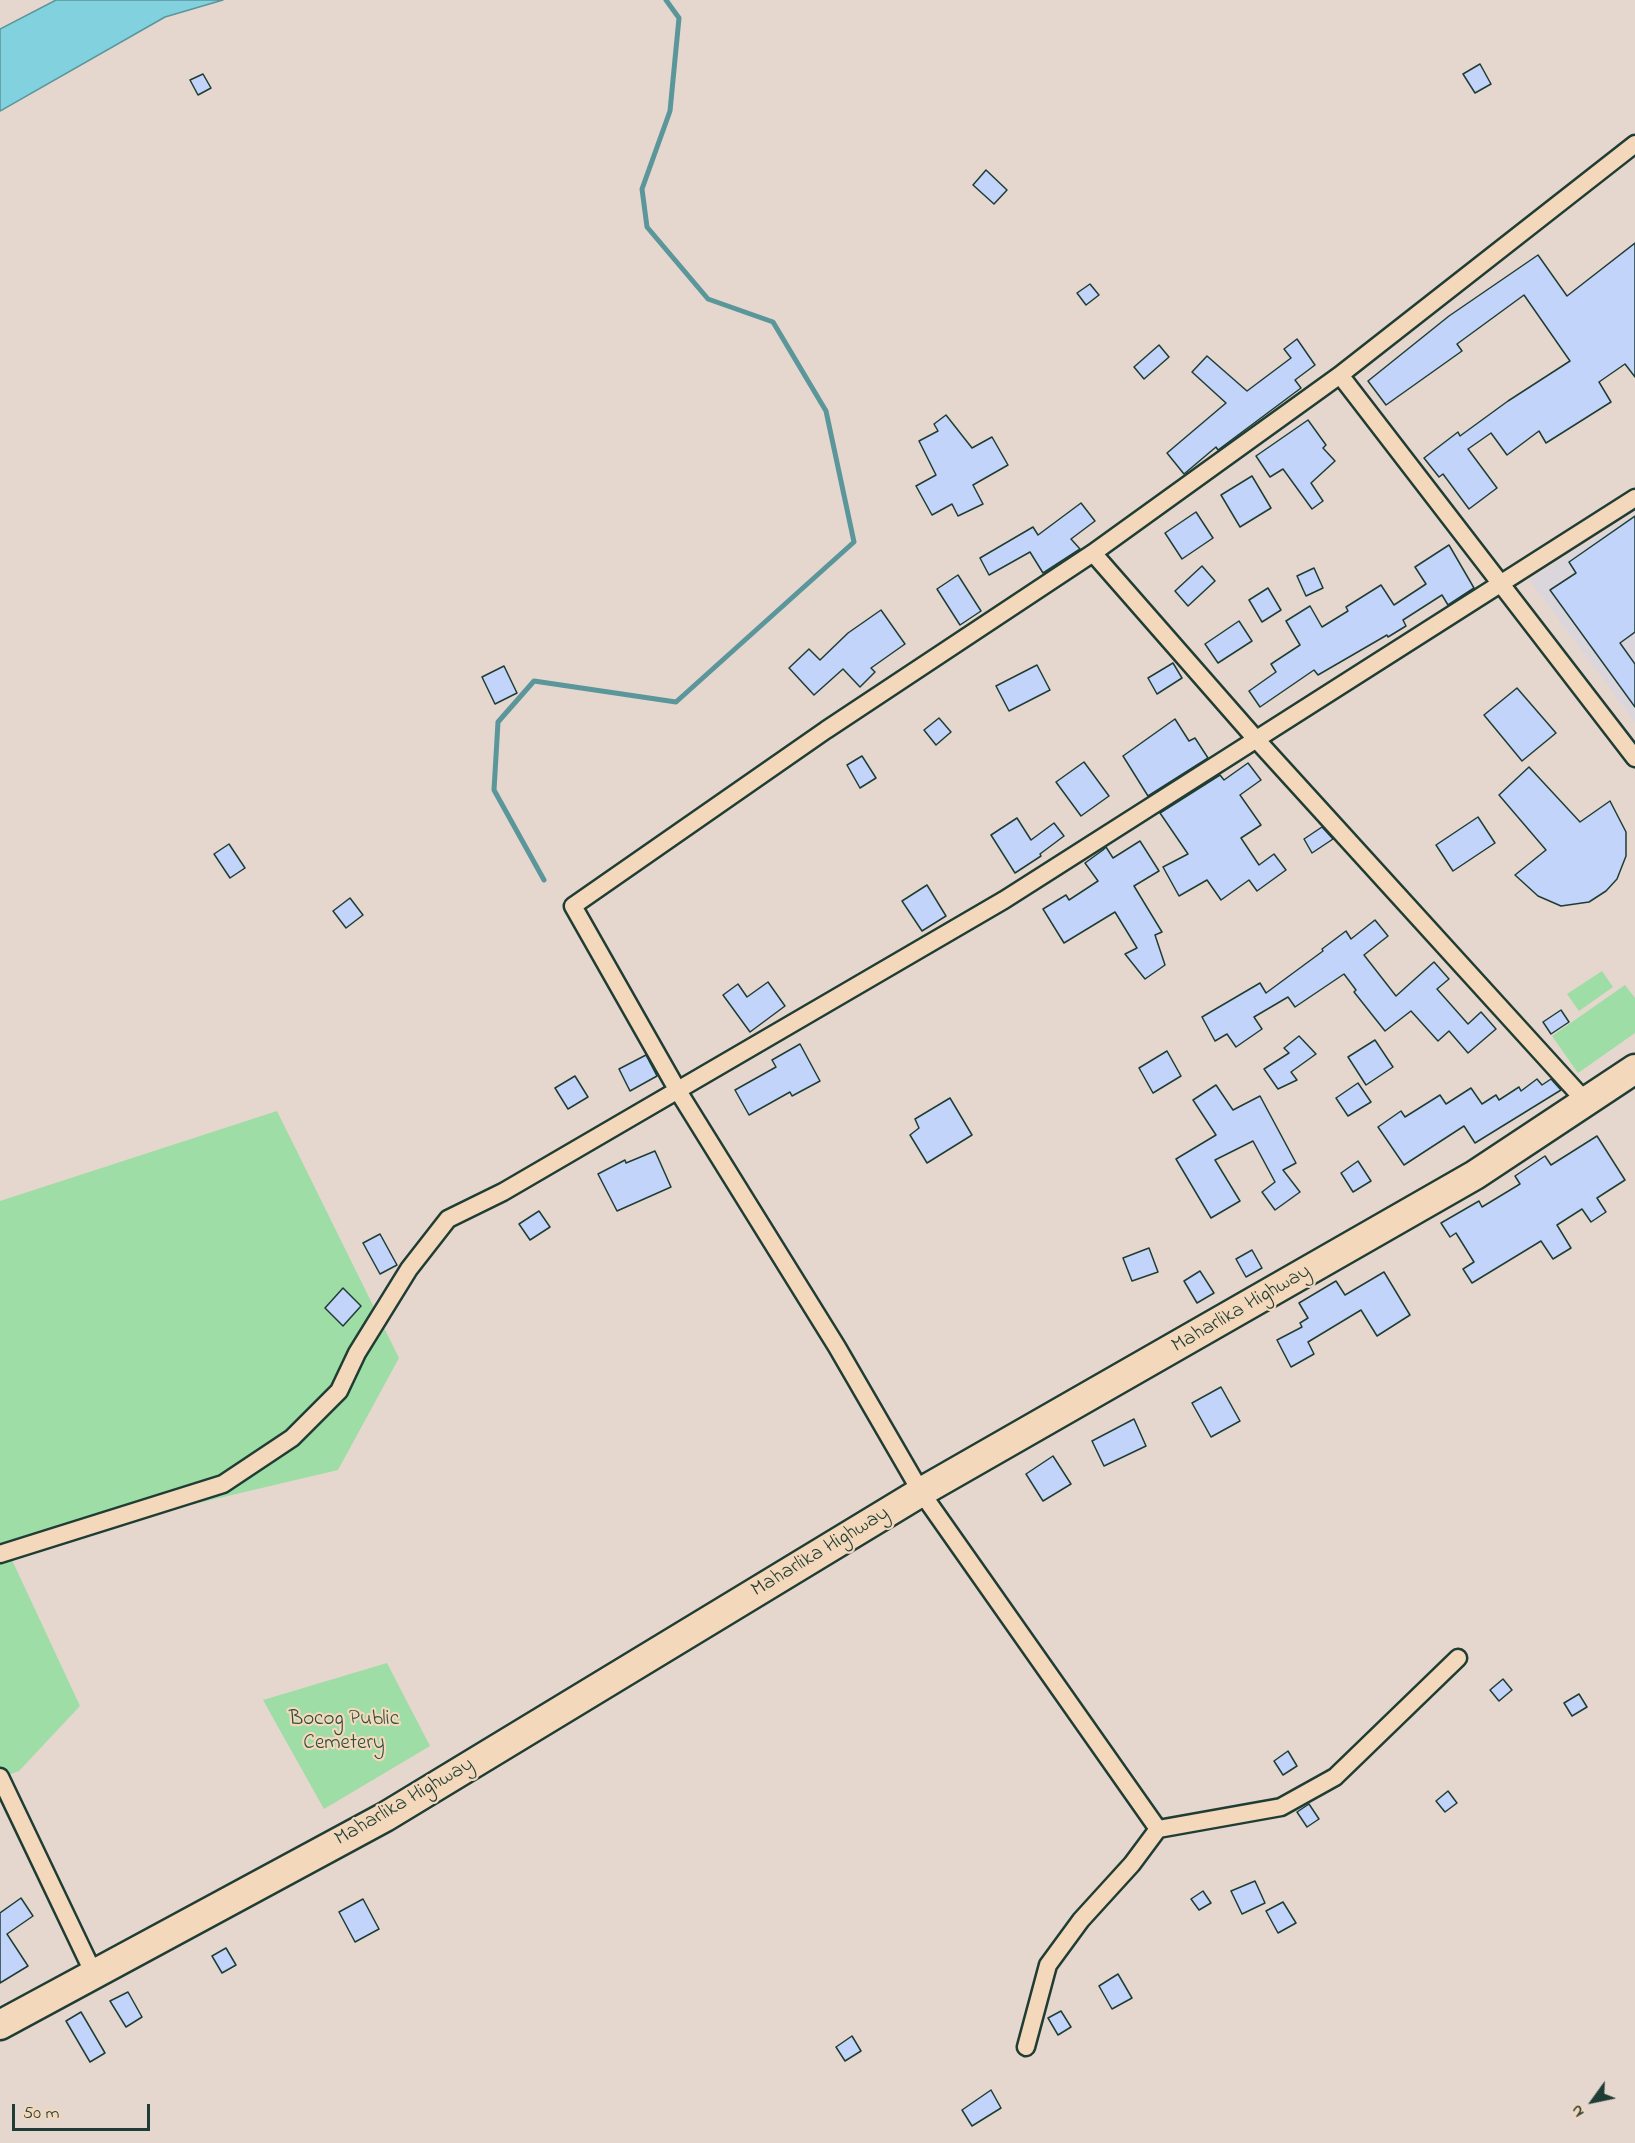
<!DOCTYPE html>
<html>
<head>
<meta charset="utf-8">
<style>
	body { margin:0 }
	#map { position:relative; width:1635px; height:2143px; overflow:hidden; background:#e5d7ce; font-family:"Indie Flower",sans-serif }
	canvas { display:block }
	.north { position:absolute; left:1563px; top:2071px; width:60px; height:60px; -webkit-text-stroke:4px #f4d8bb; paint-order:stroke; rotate:237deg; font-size:16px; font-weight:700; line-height:24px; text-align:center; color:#1f3d34 }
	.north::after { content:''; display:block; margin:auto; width:21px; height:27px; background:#1f3d34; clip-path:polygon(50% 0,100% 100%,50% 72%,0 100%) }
	.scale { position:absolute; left:12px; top:2104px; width:138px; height:27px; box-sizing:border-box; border:3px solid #1f3d34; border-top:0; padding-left:8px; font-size:18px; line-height:21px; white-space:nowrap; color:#1f3d34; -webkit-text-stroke:4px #f4d8bb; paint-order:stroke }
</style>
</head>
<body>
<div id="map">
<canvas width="1635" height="2143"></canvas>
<div class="north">N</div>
<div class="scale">50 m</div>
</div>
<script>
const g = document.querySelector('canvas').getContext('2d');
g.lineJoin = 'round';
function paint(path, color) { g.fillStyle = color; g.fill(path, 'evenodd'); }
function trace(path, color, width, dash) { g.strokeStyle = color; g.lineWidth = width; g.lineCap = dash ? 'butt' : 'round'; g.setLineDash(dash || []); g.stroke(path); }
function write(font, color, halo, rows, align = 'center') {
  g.font = font + ' "Indie Flower",sans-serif'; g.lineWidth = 4.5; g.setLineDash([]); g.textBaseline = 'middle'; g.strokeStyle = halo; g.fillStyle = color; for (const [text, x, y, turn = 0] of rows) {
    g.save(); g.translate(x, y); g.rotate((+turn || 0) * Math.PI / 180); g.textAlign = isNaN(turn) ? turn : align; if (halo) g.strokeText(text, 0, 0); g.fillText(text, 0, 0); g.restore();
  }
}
const built = new Path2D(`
	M1635,514V722L1529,579Z`);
const green = new Path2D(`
	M1602,971L1613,987L1579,1011L1567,994Z
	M1625,985L1635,998V1033L1578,1073L1552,1036Z
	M277,1111L399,1358L338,1470L143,1516L12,1560L80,1706L19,1771L0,1778V1201Z
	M387,1663L430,1746L324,1809L263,1700Z`);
const water = new Path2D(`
	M56,0H223L165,17L0,111V29Z`);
const stream = new Path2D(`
	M544,880L494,790L498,722L534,681L676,702L854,542L826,411L773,322L708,299L647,227L642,189L670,111L679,18L666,0`);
const building = new Path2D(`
	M1480,64L1491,84L1475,93L1463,74Z
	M203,74L211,88L198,95L190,80Z
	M986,170L1007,190L994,204L973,185Z
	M1635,243V377L1625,364L1599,382L1611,402L1546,443L1539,431L1507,455L1491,433L1468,449L1497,488L1469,509L1443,474L1439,477L1424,458L1458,432L1460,436L1508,401L1570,361L1524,295L1457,344L1462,351L1386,405L1368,381L1449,316L1538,255L1567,296Z
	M1090,284L1099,295L1086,305L1077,293Z
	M1297,339L1315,365L1295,380L1301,388L1218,450L1216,447L1184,474L1167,453L1226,403L1192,372L1207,356L1247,391L1291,358L1284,349Z
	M1159,345L1169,357L1144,379L1134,367Z
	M946,415L972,448L992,437L1008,465L973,485L983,504L958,516L952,504L932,515L916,486L936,475L919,441L938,431L934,424Z
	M1308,420L1326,445L1323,448L1335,461L1311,483L1323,501L1312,509L1283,469L1270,477L1256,456Z
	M1252,476L1271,508L1240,527L1221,495Z
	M1081,503L1095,521L1071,539L1080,549L1043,573L1030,552L989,575L980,558L1033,527L1038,535Z
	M1196,512L1213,538L1182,559L1165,533Z
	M1635,516V632L1620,643L1635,664V707L1550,590L1576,573L1569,562Z
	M1449,545L1474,588L1448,605L1442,595L1403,620L1406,626L1388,637L1387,635L1318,675L1314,670L1260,707L1249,691L1276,672L1271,664L1300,645L1286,621L1310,606L1322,627L1348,611L1346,607L1381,585L1394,605L1426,584L1415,567Z
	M1202,566L1215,581L1188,606L1175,591Z
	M1314,568L1323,588L1306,596L1297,576Z
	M958,575L981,611L960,625L937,589Z
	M1268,588L1281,610L1262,622L1249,600Z
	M881,610L905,644L871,668L875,672L860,687L843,669L814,695L789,668L809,649L820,660L848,633Z
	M1239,621L1252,641L1218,663L1205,644Z
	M1173,663L1182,678L1157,694L1148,678Z
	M1037,665L1050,690L1009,711L996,686Z
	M504,666L517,693L495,704L482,677Z
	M1517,688L1556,733L1522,761L1484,715Z
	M939,718L951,732L936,745L924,730Z
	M1175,719L1189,741L1195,738L1208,758L1148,796L1123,756Z
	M862,756L876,778L860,788L847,765Z
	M1084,762L1109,796L1081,816L1056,782Z
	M1248,763L1261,780L1240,795L1261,825L1241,838L1259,865L1274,854L1286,870L1257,891L1249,880L1221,900L1207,880L1179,896L1163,867L1188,854L1160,813L1220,775L1224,780Z
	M1529,767L1580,822L1610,801L1626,832V856L1617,879L1606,891L1589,902L1561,906L1538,896L1515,875L1546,850L1499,795Z
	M1478,817L1495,843L1453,871L1436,845Z
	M1017,818L1031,840L1054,823L1064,836L1040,854L1041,856L1015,873L991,835Z
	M1322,827L1333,839L1312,853L1304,839Z
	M1140,841L1159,871L1134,886L1162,932L1155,935L1165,965L1145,979L1125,954L1137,948L1115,912L1064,943L1043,909L1066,895L1069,900L1098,881L1085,863L1103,850L1106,847L1113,858Z
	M229,844L245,868L230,878L214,854Z
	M927,885L946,916L922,931L902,901Z
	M350,898L363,915L346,928L333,911Z
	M1375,920L1388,936L1364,955L1396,996L1434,962L1449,979L1437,989L1468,1024L1481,1012L1496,1029L1468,1053L1449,1031L1438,1041L1411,1011L1385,1031L1354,992L1356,990L1344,974L1295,1007L1288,997L1254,1017L1262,1029L1236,1047L1227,1034L1215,1041L1202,1017L1260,983L1266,993L1323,951L1322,949L1346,931L1351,939Z
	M768,982L785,1006L750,1032L723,995L738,984L747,997Z
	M1561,1010L1569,1022L1551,1034L1543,1022Z
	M1299,1036L1316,1054L1291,1072L1297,1080L1278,1089L1264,1069L1289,1053L1284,1048Z
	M1375,1040L1393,1067L1366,1085L1348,1057Z
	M800,1044L820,1081L792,1096L790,1092L749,1115L735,1090L776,1067L772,1060Z
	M1167,1051L1181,1076L1153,1093L1139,1068Z
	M646,1055L657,1076L630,1091L619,1069Z
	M575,1076L588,1097L568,1109L555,1088Z
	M1537,1079L1542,1085L1551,1079L1561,1090L1475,1143L1464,1126L1404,1165L1378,1127L1401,1111L1405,1117L1440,1095L1446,1104L1471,1088L1482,1104L1496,1095L1499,1100L1519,1087L1521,1091Z
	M1358,1083L1371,1102L1348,1116L1336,1098Z
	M1216,1085L1233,1110L1260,1096L1296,1163L1283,1170L1300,1192L1275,1210L1262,1192L1275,1182L1253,1141L1215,1160L1240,1201L1211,1218L1176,1159L1216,1135L1193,1100Z
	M950,1098L972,1135L927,1163L910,1135L919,1128L915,1119Z
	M1597,1136L1625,1180L1597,1198L1606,1212L1591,1222L1582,1209L1557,1225L1571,1248L1553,1259L1541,1241L1472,1283L1463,1269L1474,1262L1456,1233L1450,1237L1441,1223L1479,1201L1482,1207L1520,1184L1515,1176L1545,1156L1551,1165Z
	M655,1151L671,1187L617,1211L598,1174L625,1160L626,1163Z
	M1358,1161L1371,1181L1353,1192L1341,1173Z
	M539,1211L550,1227L530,1240L519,1224Z
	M380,1234L397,1265L380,1274L363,1243Z
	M1149,1248L1158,1272L1132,1281L1123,1258Z
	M1252,1250L1262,1268L1246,1277L1236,1259Z
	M1200,1271L1214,1293L1197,1303L1184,1281Z
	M1384,1272L1410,1315L1377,1336L1361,1310L1308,1342L1314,1354L1291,1367L1277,1340L1302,1327L1300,1323L1308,1318L1299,1303L1336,1281L1345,1295Z
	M343,1288L361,1306L343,1326L325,1308Z
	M1221,1387L1240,1421L1211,1437L1192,1403Z
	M1134,1419L1146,1446L1104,1466L1092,1441Z
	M1053,1456L1071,1484L1043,1501L1026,1474Z
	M1503,1679L1512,1690L1499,1701L1490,1690Z
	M1579,1694L1587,1707L1572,1716L1564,1703Z
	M1288,1751L1297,1766L1283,1775L1274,1761Z
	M1448,1791L1457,1803L1445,1812L1436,1801Z
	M1309,1804L1319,1819L1307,1827L1297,1812Z
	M1255,1881L1265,1903L1242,1914L1231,1891Z
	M1203,1891L1211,1903L1199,1910L1191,1899Z
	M21,1898L33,1916L7,1934L28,1966L0,1983V1913Z
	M363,1899L379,1929L355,1942L339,1912Z
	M1283,1902L1296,1923L1278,1933L1266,1911Z
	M226,1948L236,1965L222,1973L212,1956Z
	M1118,1974L1132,1998L1112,2009L1099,1986Z
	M128,1992L142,2017L126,2027L110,2001Z
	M1061,2011L1071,2027L1058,2035L1048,2018Z
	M81,2012L105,2053L90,2062L66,2021Z
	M852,2036L861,2051L845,2061L836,2047Z
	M991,2090L1001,2108L972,2126L962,2110Z`);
const street = new Path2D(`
	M1340,375L1635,144
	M1093,553L1255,738L1587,1103
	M0,1554L223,1484L292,1438L339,1391L357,1353L409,1269L448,1219L503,1192L1004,900L1635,498
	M0,1777L94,1974
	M1158,1829L921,1492L837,1347L678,1091L573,906L826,730L1093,553L1340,375L1635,758
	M1026,2047L1048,1965L1081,1920L1132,1864L1158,1829L1281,1807L1335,1777L1458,1658`);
const highway = new Path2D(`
	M0,2025L385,1817L921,1492L1475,1175L1635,1069`);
const streetNames = [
	["Maharlika Highway",1242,1310,-30],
	["Maharlika Highway",821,1553,-31],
	["Maharlika Highway",405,1803,-30]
];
const parkNames = [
	["Bocog Public",344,1721],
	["Cemetery",344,1745]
];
paint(built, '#dad6db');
paint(green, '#9edda5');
paint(water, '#82d1de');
trace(water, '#5a969a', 1.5);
trace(stream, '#5a969a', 5);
paint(building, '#c2d4fa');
trace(building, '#1f3d34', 1.5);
trace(street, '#1f3d34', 21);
trace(highway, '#1f3d34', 33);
trace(street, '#f4d8bb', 16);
trace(highway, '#f4d8bb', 28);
write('21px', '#1f3d34', '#f4d8bb', streetNames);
write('21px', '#2c4d3f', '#f4d8bb', parkNames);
</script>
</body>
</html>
